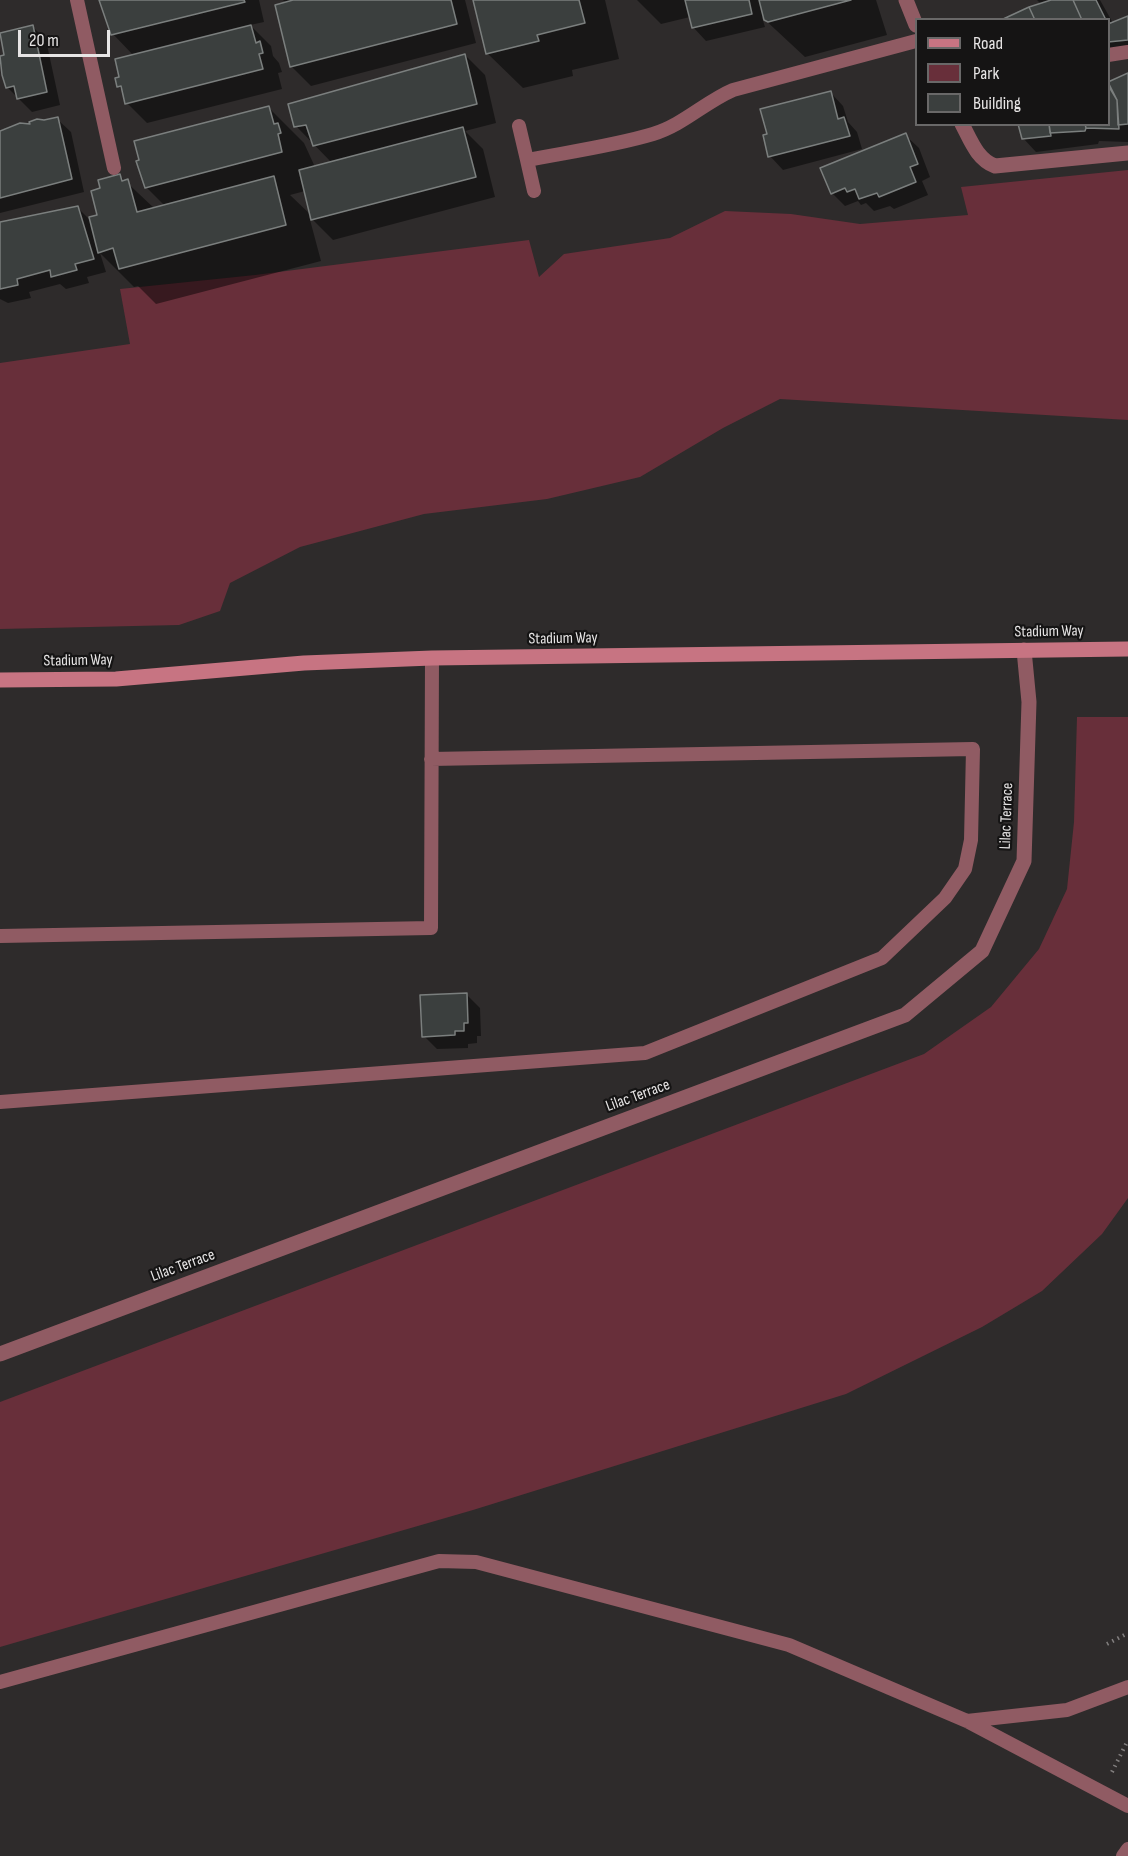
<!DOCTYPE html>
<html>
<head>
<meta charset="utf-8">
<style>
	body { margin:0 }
	#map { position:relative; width:1128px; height:1856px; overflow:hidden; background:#2e2b2b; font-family:"Sofia Sans Condensed",sans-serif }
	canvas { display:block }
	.legend { position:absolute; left:915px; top:18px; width:195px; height:108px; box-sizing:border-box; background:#151414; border:2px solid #696868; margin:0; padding:8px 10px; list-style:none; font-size:18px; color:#e7e5e5 }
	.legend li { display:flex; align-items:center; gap:12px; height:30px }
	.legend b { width:30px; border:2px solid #696868 }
	.scale { position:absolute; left:18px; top:30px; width:92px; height:27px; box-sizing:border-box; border:3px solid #e7e5e5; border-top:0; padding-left:8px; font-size:18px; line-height:21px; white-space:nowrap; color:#e7e5e5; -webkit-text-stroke:4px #151414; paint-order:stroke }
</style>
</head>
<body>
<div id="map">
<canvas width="1128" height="1856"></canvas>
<ul class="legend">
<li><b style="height:8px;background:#c77482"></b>Road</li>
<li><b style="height:16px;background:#682f3a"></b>Park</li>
<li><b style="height:16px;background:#3b3f3e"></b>Building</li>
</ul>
<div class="scale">20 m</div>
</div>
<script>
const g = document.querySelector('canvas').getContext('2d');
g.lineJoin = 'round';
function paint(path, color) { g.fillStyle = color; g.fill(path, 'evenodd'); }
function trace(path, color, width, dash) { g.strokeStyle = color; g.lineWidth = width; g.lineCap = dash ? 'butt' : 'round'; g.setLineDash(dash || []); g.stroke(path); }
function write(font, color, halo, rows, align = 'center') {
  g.font = font + ' "Sofia Sans Condensed",sans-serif'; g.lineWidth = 4.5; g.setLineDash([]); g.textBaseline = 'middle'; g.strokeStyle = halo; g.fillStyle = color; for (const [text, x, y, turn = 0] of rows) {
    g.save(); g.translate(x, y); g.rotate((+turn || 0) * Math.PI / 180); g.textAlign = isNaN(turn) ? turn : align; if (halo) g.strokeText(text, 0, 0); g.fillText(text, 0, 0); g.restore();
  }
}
const green = new Path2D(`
	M1128,170V420L780,399L723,428L640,477L547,499L424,514L300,547L230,583L220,611L179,625L0,629V363L130,344L120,289L255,275L529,240L539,277L564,254L670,238L725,211L791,214L860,224L968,215L961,187Z
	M1077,717H1128V1198L1102,1234L1042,1291L982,1327L846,1394L473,1510L0,1647V1402L924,1054L991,1007L1039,949L1067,889L1074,822Z`);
const shadow = new Path2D(`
	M100,0H259L264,22L250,25L271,46L273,56L279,63L282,72L278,73L282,89L147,123L127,103L124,92L119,87L117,79L121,78L134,56L113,34Z
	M283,0H465L476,43L311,86L291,66L286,3Z
	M474,0H605L619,59L572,70L573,76L523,88L487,53Z
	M637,0H876L887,35L805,57L762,17L765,27L706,41L693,27L690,17L661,24Z
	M1037,0H1100L1114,25L1128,18V54L1108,56V20H1004L1041,4Z
	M33,27L46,40L60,105L32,112L7,87L6,56Z
	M465,55L485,75L496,123L465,131L483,149L495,197L333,240L309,216L321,261L156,304L138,286L134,287L100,253L106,272L87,277L89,283L66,289L60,284L29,292L31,298L8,303L0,299V224L77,207L89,219L99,216L102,189L120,176L155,209L165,206L146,187L269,108L304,143L315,167L332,163L296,126ZM305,191L312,216L290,195Z
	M1128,74V142L1099,141L1098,144L1036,152L1023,138L1020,124H1108V81L1110,83Z
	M830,92L843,106L848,122L857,132L862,149L783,170L770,156L769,135Z
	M57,119L71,132L84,192L0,213V133Z
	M905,135L919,148L930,177L922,181L928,195L894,209L890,206L874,211L866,203L861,205L858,201L845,206L832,193Z
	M467,995L480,1008L481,1036H477V1043L468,1044V1048L437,1049L424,1036Z`);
const building = new Path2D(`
	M99,0H244L245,2L111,35Z
	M293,0H451L457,24L290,67L275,5Z
	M473,0H579L585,23L537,35L539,41L486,54Z
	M685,0H749L752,14L692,28Z
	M759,0H851L768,22L764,20Z
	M1051,0H1073L1082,20H1035L1029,7Z
	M1073,0H1096L1106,20H1082Z
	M1029,7L1035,20H1001Z
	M1128,16V40L1108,42V24Z
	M33,25L47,92L17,99L14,86L6,88L2,75L0,56L4,55L0,33Z
	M251,25L256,43L260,41L263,53L259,54L263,69L125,104L121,86L117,87L115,78L119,77L115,59Z
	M465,54L477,104L313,146L306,125L294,127L288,104Z
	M1128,73V124L1118,125L1117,100L1108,82Z
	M1108,85L1117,100L1119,129L1086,128L1085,124H1108Z
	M831,91L838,119L844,117L850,136L768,157L763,135L767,134L760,109Z
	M269,106L274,124L278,123L281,133L278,134L282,152L145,188L136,161L139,160L134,141Z
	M58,117L72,179L0,198V131L20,123L30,124L29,122L37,119L44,120Z
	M1018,124H1049L1051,136L1022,139Z
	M1049,124H1085L1086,128L1085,131L1050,133Z
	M463,127L476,177L311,220L299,170Z
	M906,133L918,164L910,167L916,182L879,197L877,193L859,199L855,189L847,192L845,188L831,194L820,168Z
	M120,174L122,181L128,179L137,212L274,176L286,225L119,269L113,248L98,253L89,217L97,215L91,191L100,188L98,180Z
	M78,206L94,259L75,264L77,270L51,277L50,270L17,279L18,285L0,289V222Z
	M467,993L468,1023H464V1031H455V1035L422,1037L420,995Z`);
const path = new Path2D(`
	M1107,1644L1128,1633
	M1112,1772L1128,1740`);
const lane = new Path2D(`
	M77,0L114,168
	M1108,55L1128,52
	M519,126L527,160C568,152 613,146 653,134C683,125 705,102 733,90L916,41
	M527,160L534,191
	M0,936L431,928L432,658
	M0,1102L645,1053L882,958L945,898L965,869L971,840L973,749L431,759
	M0,1682L439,1561L476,1562L789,1645L967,1721L1128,1806
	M967,1721L1067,1710L1128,1687
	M1123,1856L1128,1849`);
const street = new Path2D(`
	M906,0L916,25
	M962,124C971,141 977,159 995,166L1128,153
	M0,1354L905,1015L982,951L1024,861L1029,702L1024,650`);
const secondary = new Path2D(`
	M0,680L116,679L304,663L432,658L1128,649`);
const streetNames = [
	["Stadium Way",1049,632,-1],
	["Stadium Way",563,639,-1],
	["Stadium Way",78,661,-1],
	["Lilac Terrace",1007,816,-88],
	["Lilac Terrace",638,1096,-20],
	["Lilac Terrace",183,1266,-20]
];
paint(green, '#682f3a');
paint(shadow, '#0007');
paint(building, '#3b3f3e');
trace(building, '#7b7f7e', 1.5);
trace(path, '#817e7e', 4, [1.5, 4.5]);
trace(lane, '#905b63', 14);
trace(street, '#905b63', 15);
trace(secondary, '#c77482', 15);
write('16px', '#e7e5e5', '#151414', streetNames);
</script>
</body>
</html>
